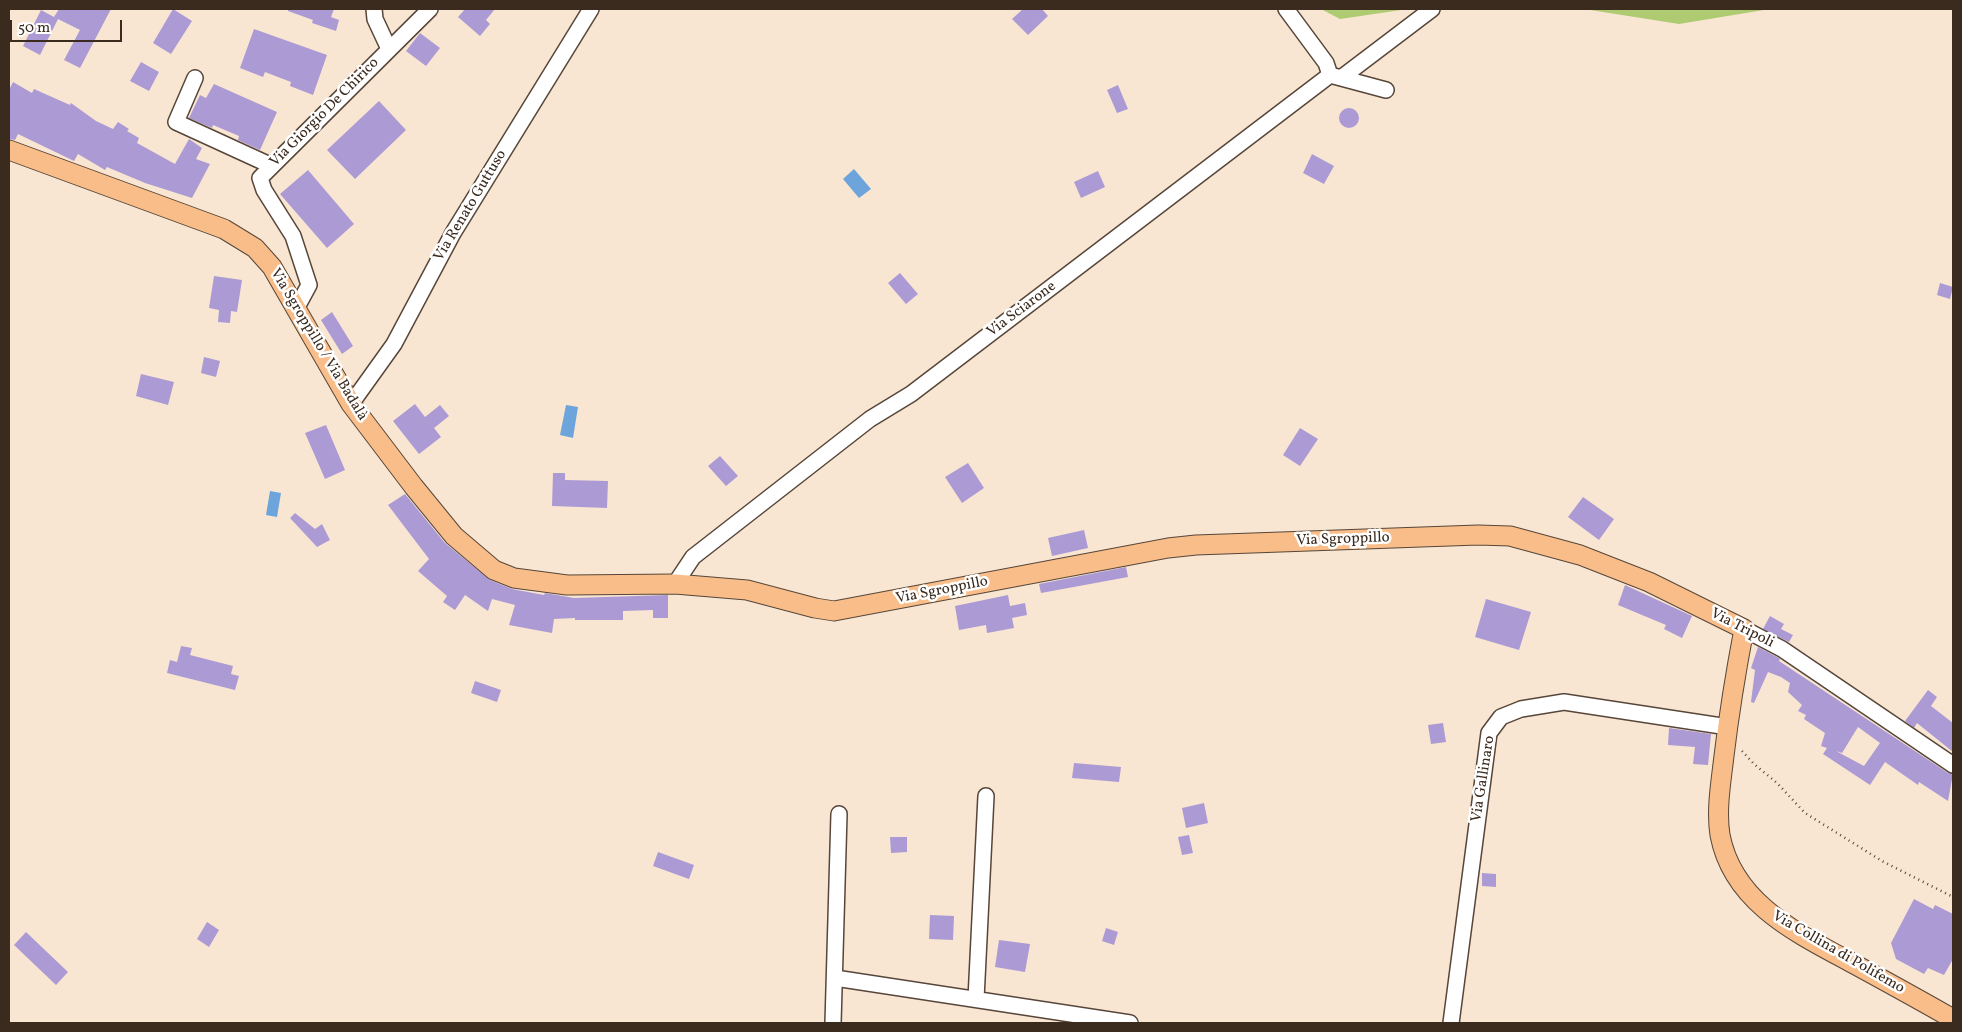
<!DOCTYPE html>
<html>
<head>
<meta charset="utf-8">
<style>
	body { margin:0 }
	#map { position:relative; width:1962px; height:1032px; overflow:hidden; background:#f8e6d3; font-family:Vollkorn,serif }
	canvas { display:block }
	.frame { position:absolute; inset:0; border:10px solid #3b2a1e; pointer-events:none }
	.scale { position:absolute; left:10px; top:20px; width:112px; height:22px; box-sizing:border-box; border:2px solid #3b2a1e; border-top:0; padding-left:6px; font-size:15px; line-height:18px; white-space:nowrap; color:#3b2a1e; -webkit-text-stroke:4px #fff; paint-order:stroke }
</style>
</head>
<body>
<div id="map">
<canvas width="1962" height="1032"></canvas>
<div class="frame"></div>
<div class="scale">50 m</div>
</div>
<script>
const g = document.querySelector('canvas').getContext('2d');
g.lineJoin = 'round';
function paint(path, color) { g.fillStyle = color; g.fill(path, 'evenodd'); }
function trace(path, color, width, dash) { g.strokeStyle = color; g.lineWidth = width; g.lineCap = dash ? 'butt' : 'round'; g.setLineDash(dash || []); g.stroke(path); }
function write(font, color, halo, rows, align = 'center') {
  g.font = font + ' Vollkorn,serif'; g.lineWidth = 5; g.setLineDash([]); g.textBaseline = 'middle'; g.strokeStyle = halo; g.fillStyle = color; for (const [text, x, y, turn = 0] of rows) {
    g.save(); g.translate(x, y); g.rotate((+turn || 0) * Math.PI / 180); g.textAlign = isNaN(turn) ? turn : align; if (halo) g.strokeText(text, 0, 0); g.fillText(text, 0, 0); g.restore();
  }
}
const green = new Path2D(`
	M1321,9H1408L1340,19Z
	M1584,9H1770L1679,24Z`);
const water = new Path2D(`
	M854,169L871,189L859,198L843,179Z
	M566,405L578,407L573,438L560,435Z
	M270,491L281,493L277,517L266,515Z`);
const building = new Path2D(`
	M59,9H111L80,68L64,60L80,30L58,19L40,55L23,46L41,10L54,17Z
	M173,9L192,21L171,54L153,43Z
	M288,9H334L331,17L339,20L336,31L312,23L313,20L288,11Z
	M465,9H495L486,20L490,24L480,36L458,17Z
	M1023,9H1042L1048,16L1028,35L1012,19Z
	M254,29L327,55L313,95L290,86L291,82L265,72L263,77L240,68Z
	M420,33L440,48L426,66L406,51Z
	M141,62L159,72L149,91L130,81Z
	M13,82L32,93L34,89L70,105L71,103L96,121L113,129L118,122L129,129L127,131L139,138L137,143L175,164L189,139L202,148L196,159L210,164L192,198L145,183L107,167L105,170L78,154L74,161L18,134L15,140L9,139V90Z
	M214,84L277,112L260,150L238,140L239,136L213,125L212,128L189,118L200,95L206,98Z
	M1118,85L1128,109L1117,113L1107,90Z
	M379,101L406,130L355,179L327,150Z
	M1339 118a10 10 0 1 1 20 0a10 10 0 1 1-20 0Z
	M1312,154L1334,166L1324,184L1303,173Z
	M308,170L354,224L327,248L280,194Z
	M1098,171L1105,187L1081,198L1074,182Z
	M900,273L918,294L906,304L888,283Z
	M214,276L242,280L237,312L231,311L230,323L218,322L219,310L209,308Z
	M1940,283L1953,287L1950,299L1937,295Z
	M332,312L353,346L342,354L321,320Z
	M204,357L220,361L216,377L201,373Z
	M141,374L174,382L168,405L136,396Z
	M415,404L425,417L440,405L449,416L434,428L441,437L419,454L393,421Z
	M326,425L345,470L325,479L305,433Z
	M1300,428L1318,439L1300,466L1283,455Z
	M720,456L738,476L726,486L708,466Z
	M968,463L984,488L962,503L945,477Z
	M553,473H565V480L608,481L607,508L552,506Z
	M405,494L445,543L490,580L512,589L544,595L545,593L574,598L668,595V618H653V610L623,611V620H575V618L554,619L552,633L509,625L515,605L492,599L488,611L465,595L455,610L443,602L447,596L418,571L429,559L388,505Z
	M1583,497L1614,519L1599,540L1568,517Z
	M295,513L315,529L322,524L330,540L317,547L290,518Z
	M1084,530L1088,548L1052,556L1048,538Z
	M1126,567L1128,577L1041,593L1039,584Z
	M1625,585L1692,616L1682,638L1664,629L1666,625L1618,605Z
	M1008,595L1010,606L1025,603L1027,615L1012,618L1014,628L987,633L986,625L959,630L955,606Z
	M1486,599L1531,612L1519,650L1475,637Z
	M1770,616L1784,624L1781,629L1793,635L1789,642L1763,629Z
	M181,646L192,648L190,655L233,666L231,674L239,676L235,690L167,673L170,660L177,662Z
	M1758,647L1777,657L1780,659L1779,661L1948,773L1953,774L1948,801L1919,782L1918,785L1885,762L1870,785L1823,754L1827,748L1821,746L1825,733L1804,719L1806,715L1798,711L1802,705L1788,692L1790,683L1781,677L1768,672L1754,703L1751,702L1755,670L1751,668ZM1858,727L1880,743L1864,766L1836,751L1842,753Z
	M475,681L501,690L497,702L471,693Z
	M1928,690L1937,697L1931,706L1953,723V752L1917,723L1914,728L1905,721Z
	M1443,723L1446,742L1431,744L1428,725Z
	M1669,728L1711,734L1708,765L1693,764L1695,747L1668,745Z
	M1074,763L1121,767L1119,782L1072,778Z
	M1204,803L1208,823L1186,828L1182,808Z
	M1189,835L1193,853L1182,855L1178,837Z
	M890,837H907V852L891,853Z
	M658,852L694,865L689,879L653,866Z
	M1482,873L1496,874V887L1482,886Z
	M1914,899L1933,909L1935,905L1953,914V959L1944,975L1928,968L1924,974L1896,959L1891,943Z
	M930,915L954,916L953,940L929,939Z
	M207,922L219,930L209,947L197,939Z
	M1106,928L1118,932L1114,945L1102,941Z
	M26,932L68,972L56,985L14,945Z
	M999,940L1030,944L1025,972L995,967Z`);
const path = new Path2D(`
	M1742,751L1754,764L1777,783L1805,813L1882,861L1953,897`);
const minor = new Path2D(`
	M374,9L375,19L389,49
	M1286,9L1326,63L1330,75
	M195,78L176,122L272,166
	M1341,78L1432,9
	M296,309L309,285L293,236L264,190L260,178L430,9
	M351,404L394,344L453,233L591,9
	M675,584L693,557L870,419L911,394L1330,75L1386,90
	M1744,629L1782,649L1953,765
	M835,978L1130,1023
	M976,999L986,796
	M833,1023L839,814
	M1451,1023L1489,733L1501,717L1521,709L1564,702L1728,727`);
const major = new Path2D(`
	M9,150L224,229L255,248L272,267L351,404L414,487L454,536L494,570L514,578L567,585L675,584L747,590L815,608L834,611L1168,548L1196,545L1478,535L1510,536L1580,555L1649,582L1744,629C1736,671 1729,714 1724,756C1721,782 1716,810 1720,835C1733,904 1799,934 1854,964C1887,982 1920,1000 1953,1019`);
const streetNames = [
	["Via Giorgio De Chirico",325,113,-45],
	["Via Renato Guttuso",471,206,-59],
	["Via Sciarone",1022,310,-37],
	["Via Sgroppillo / Via Badalà",318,345,59],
	["Via Sgroppillo",1343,540,-2],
	["Via Sgroppillo",942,591,-11],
	["Via Tripoli",1742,629,27],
	["Via Gallinaro",1484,779,-81],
	["Via Collina di Polifemo",1838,953,30]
];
paint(green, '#aecb71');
paint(water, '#6da4db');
paint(building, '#ac9ad4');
trace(minor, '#574639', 18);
trace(major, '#574639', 21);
trace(path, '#574639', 2.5, [1, 4]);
trace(minor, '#fff', 15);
trace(major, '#f8bd88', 19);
write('15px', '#3b2a1e', '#fff', streetNames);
</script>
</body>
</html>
